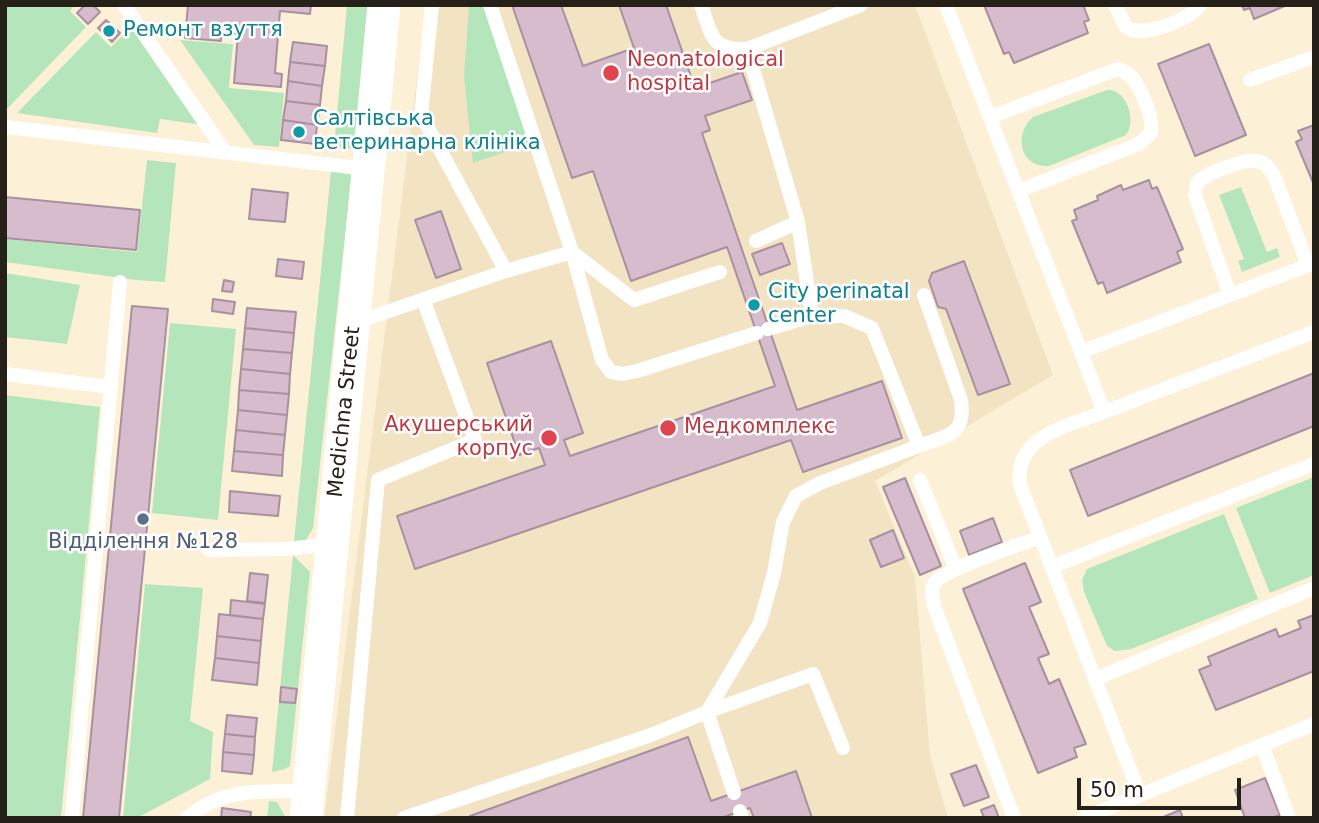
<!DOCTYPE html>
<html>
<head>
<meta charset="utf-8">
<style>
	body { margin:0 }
	#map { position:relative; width:1319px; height:823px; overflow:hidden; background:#fcf1d7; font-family:"DejaVu Sans",sans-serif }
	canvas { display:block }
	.frame { position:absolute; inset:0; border:7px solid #252118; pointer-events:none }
	.scale { position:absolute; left:1077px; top:778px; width:164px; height:32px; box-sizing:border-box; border:4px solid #252118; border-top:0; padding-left:9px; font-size:21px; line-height:24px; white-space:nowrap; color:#252118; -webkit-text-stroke:5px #fff; paint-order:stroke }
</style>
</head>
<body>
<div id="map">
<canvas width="1319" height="823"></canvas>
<div class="frame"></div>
<div class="scale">50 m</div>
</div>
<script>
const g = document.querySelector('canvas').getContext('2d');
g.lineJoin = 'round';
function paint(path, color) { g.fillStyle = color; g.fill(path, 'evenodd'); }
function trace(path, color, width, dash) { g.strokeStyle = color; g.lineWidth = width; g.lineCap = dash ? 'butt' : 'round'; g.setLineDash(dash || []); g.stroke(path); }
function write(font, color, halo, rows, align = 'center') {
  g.font = font + ' "DejaVu Sans",sans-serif'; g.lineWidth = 5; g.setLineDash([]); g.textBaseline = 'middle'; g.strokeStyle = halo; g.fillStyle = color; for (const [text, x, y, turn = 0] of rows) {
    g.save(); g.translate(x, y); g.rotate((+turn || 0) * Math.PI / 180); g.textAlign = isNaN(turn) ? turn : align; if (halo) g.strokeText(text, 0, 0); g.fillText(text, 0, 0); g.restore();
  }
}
const built = new Path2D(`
	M426,5H915L1053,375L875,481L915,577L930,755L948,818H324Z`);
const green = new Path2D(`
	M5,5H75L70,11L86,27L5,111Z
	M347,5H368L354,149L334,147Z
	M469,5H490L535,142L473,163L464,77Z
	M133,25L203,125L160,119L157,133L17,113L96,32L111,47Z
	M180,40L233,44L229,88L284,93L279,147L254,145Z
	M1107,90C1127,89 1137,121 1126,135L1049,166C1020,168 1013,134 1033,117Z
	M147,160L176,163L165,282L136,280L5,262V239L137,252Z
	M331,171L352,173L313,528L305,542L294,541Z
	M1241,187L1267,252L1277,248L1280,257L1242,272L1238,261L1244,259L1219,195Z
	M5,273L80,285L67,344L5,337Z
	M170,323L236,329L218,520L152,513Z
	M5,395L100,407L61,818H5Z
	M1314,477V575L1270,593L1236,508Z
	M1224,514L1258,599L1131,649L1115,651L1107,646L1084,592L1082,580L1087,569Z
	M293,555L310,572L290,766L285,769L272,772Z
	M145,584L203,588L190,721L213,732L210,779L137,818H123Z
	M269,801L277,802L286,818H267Z`);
const building = new Path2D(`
	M85,5H93L100,12L88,24L77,13Z
	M188,5H311L310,14L280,11L275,73L282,74L281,87L234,83L238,34L221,33V41L185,38Z
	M512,5H561L583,66L634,48L619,5H666L695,88L742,72L752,100L705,116L710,130L702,133L797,410L882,381L902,438L803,472L791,440L415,569L397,516L545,465L539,448L519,455L487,363L551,341L583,433L564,440L570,456L775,386L727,247L631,281L593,171L572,178Z
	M984,5H1083L1089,20L1084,22L1088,33L1014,63L1009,52L1004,54Z
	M1242,5H1287L1254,19L1250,8L1244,10Z
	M106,20L120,33L112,42L98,28Z
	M293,42L327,46L325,66L290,62Z
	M1209,44L1246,135L1195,156L1158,64Z
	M290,62L325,66L322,86L288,81Z
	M288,81L322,86L320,105L286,101Z
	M286,101L320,105L317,125L283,120Z
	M283,120L317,125L315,144L281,140Z
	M1314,125V185L1296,142L1302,139L1298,131Z
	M1149,180L1152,189L1157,187L1183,249L1177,252L1181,262L1107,293L1103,282L1098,284L1072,221L1077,219L1074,210L1098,200L1097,196L1121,185L1123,190Z
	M252,189L288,193L285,222L249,219Z
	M5,197L140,210L136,250L5,238Z
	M441,211L461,269L436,278L415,220Z
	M782,243L790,264L760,275L752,254Z
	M278,259L304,262L302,279L276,276Z
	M964,261L1010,384L978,395L946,309L938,307L929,281L932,273Z
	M224,280L234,282L232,292L222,291Z
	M213,299L235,302L233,314L212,311Z
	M132,306L168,309L119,818H83Z
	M247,308L296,312L294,333L245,328Z
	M245,328L294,333L292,353L243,349Z
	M243,349L292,353L290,374L241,369Z
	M241,369L290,374L289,394L239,390Z
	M1314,373V426L1088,516L1070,470Z
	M239,390L289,394L287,415L238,410Z
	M238,410L287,415L285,435L236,430Z
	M236,430L285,435L283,455L234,451Z
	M234,451L283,455L282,476L232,471Z
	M905,478L941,566L920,575L883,487Z
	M230,491L280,496L278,516L229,512Z
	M993,518L1002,542L969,555L960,531Z
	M893,530L904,558L881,567L870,540Z
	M1025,563L1041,602L1029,607L1049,654L1038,658L1049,684L1059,679L1086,744L1074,748L1077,757L1038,773L963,589Z
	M250,573L268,575L265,603L247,601Z
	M231,600L265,604L263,619L230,615Z
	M219,614L263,619L261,641L217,636Z
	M1314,615V671L1216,710L1199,670L1211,665L1208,657L1276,629L1279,637L1301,628L1298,621Z
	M217,636L261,641L259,663L215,658Z
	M215,658L259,663L257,685L212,680Z
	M281,687L297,689L295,703L280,702Z
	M227,715L257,718L255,737L225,734Z
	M225,734L255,737L254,755L223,752Z
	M688,737L711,801L796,771L812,818H754L750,808L721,818H471L470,816Z
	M223,752L254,755L252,774L222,771Z
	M976,765L989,797L964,806L951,774Z
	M1265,778L1280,815L1272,818H1245L1235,790Z
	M994,805L999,818H984L981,810Z
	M222,808L251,812L250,818H221Z
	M1180,810L1183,818H1161Z`);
const service = new Path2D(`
	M124,5L225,152
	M432,5L421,115L506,271
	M701,5C712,35 710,50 747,49L861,5
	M946,5L1081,352
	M1115,5L1126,27C1141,39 1190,20 1200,5
	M747,49L798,222L812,316L768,329
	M1250,80L1314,57
	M990,117L1118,69C1137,72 1154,115 1151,133L1139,144L1018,191
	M5,127L368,169
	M756,241L798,222
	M572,252L602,360L611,372L622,374L637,371L757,333
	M572,252L634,300L720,272
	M1230,295L1195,195L1197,183C1206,174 1216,171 1227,167C1248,159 1265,155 1275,178L1308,265
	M354,323L506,271L572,252L490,5
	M5,374L111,387
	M1104,412L1314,332
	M919,446C948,435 966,436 961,400L924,295
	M920,480L956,569
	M209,550L286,549L332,544
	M1051,567L1314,464
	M1095,679L1314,588
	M1262,745L1289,818
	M734,793L707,712L813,674L843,748
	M1140,795L1020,485C1013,436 1068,426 1104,412L1081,352L1314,263
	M740,811L742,818
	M72,818L120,282
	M187,818C224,787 262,791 308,791
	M347,818L378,480L475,440L423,299
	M404,818L651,735L707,712L760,623L774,573L783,522L796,496L820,483L919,446L872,328L844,316H812
	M1014,818L934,606C933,599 930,590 934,584C942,569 1020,545 1040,537
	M1084,818L1314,724`);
const tertiary = new Path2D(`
	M306,818L384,5`);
const markers = [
	[109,31,7,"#0f9aa8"],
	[611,73,9,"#e0444e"],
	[299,132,7,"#0f9aa8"],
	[754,305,7,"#0f9aa8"],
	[668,428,9,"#e0444e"],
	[549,438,9,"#e0444e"],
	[143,519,7,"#5c6f8a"]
];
const cultureNames = [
	["Ремонт взуття",123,31],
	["Салтівська",313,120],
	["ветеринарна клініка",313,144],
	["City perinatal",768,293],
	["center",768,317]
];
const healthNames = [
	["Neonatological",627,61],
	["hospital",627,85],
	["Акушерський",533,426,"right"],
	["корпус",533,450,"right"],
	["Медкомплекс",684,428]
];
const streetNames = [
	["Medichna Street",345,412,-84]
];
const serviceNames = [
	["Відділення №128",143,543]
];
paint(built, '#f2e4c3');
paint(green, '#b5e6bb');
paint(building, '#d6bccc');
trace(building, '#a8909f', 2);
trace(service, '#fff', 14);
trace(tertiary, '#fff', 33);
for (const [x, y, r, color] of markers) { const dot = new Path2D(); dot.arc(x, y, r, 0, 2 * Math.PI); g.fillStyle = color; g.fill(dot); trace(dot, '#fff', 2.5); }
write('21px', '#0d838f', '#fff', cultureNames, 'left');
write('21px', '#be3a42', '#fff', healthNames, 'left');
write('21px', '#252118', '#fff', streetNames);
write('21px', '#4e5e75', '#fff', serviceNames);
</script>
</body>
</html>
